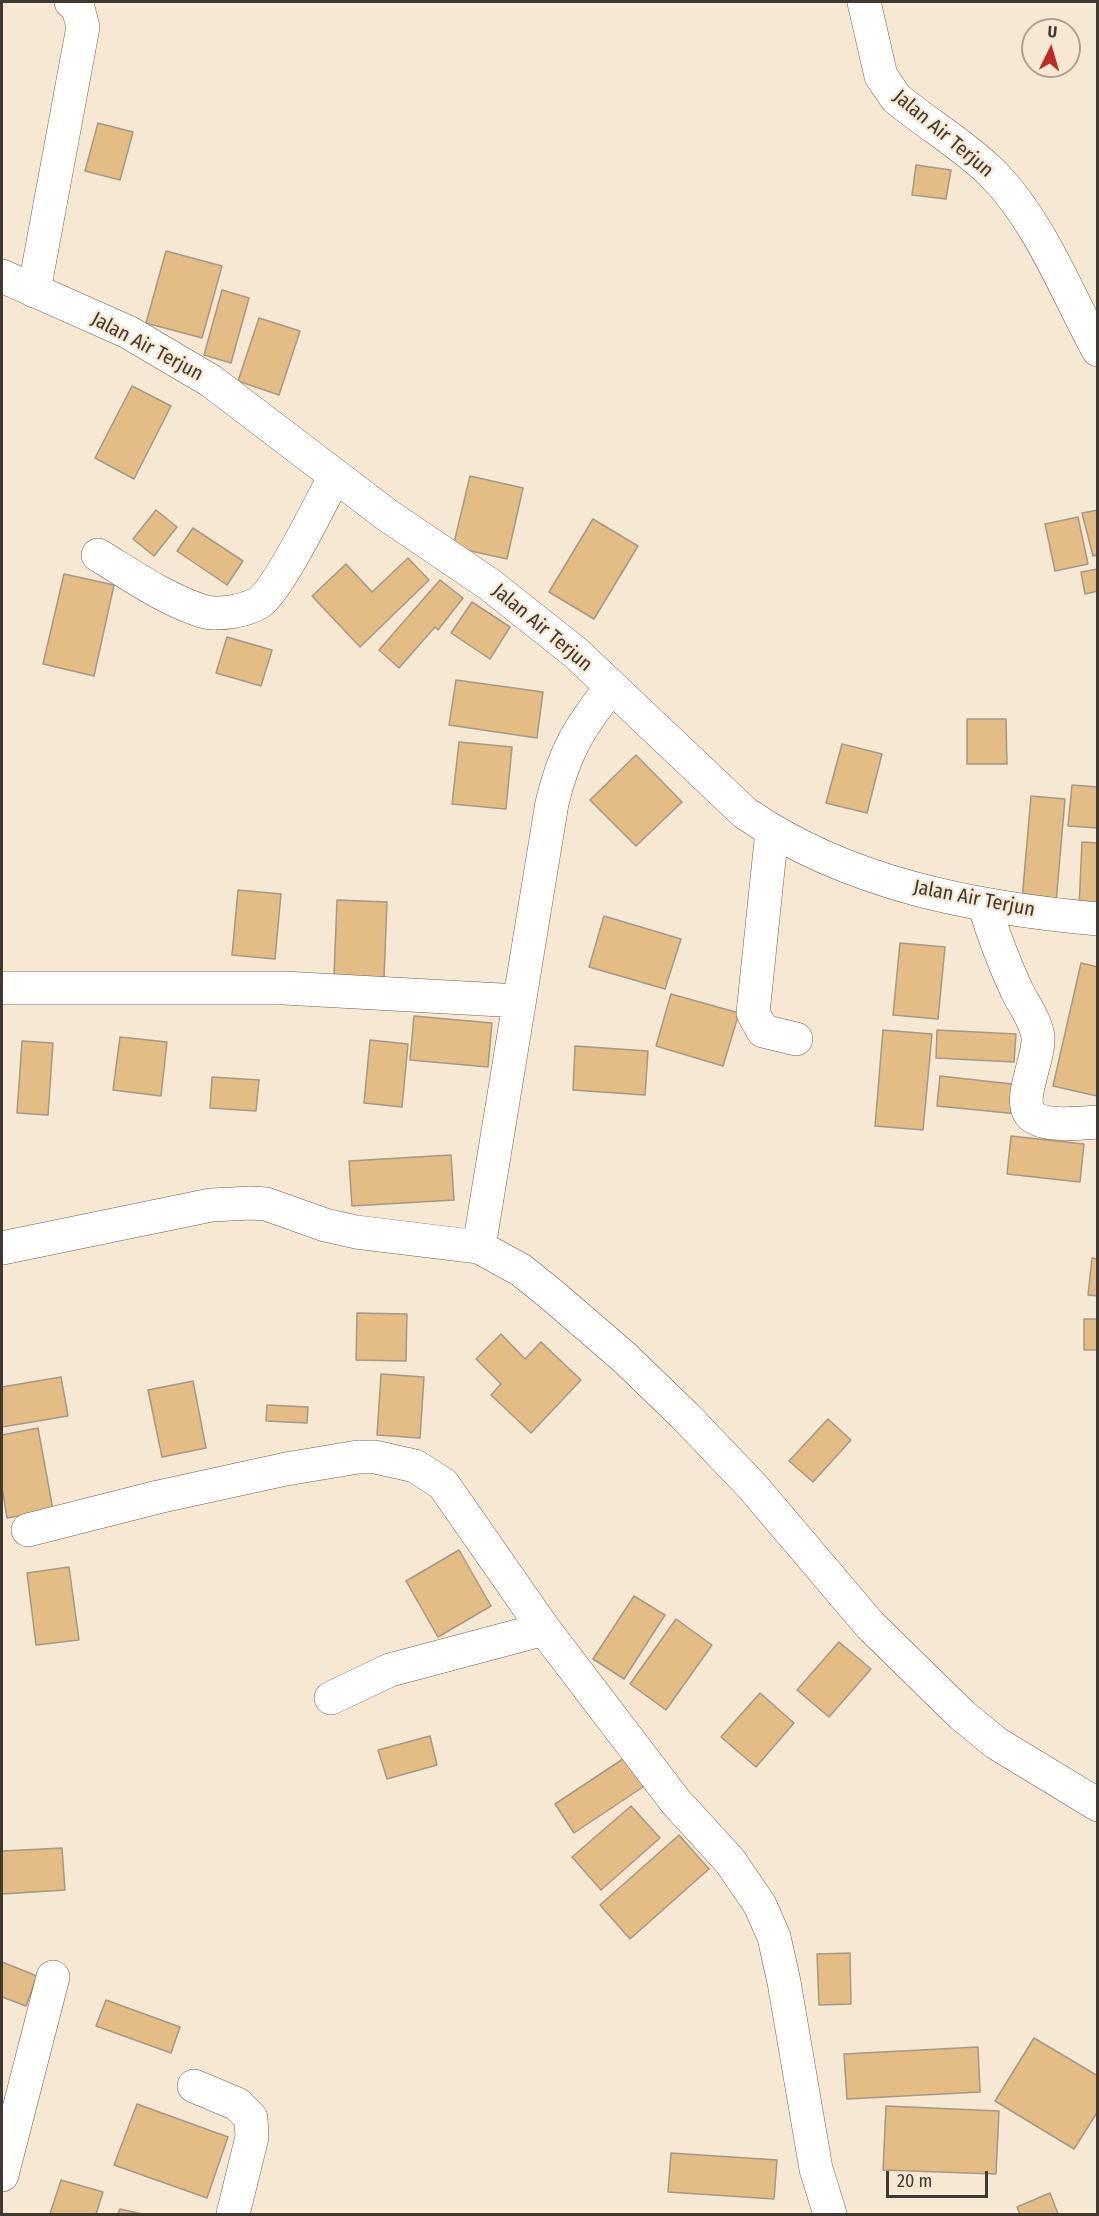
<!DOCTYPE html>
<html>
<head>
<meta charset="utf-8">
<style>
	body { margin:0 }
	#map { position:relative; width:1099px; height:2216px; overflow:hidden; background:#f7e8d4; font-family:"Fira Sans Condensed",sans-serif }
	canvas { display:block }
	.frame { position:absolute; inset:0; border:3px solid #3f3931; pointer-events:none }
	.north { position:absolute; left:1021px; top:18px; width:60px; height:60px; box-sizing:border-box; background:#f7e8d4; border:2px solid #ada293; border-radius:50%; rotate:5deg; font-size:16px; font-weight:700; line-height:24px; text-align:center; color:#3f3931 }
	.north::after { content:''; display:block; margin:auto; width:21px; height:27px; background:#bb2d24; clip-path:polygon(50% 0,100% 100%,50% 72%,0 100%) }
	.scale { position:absolute; left:886px; top:2171px; width:102px; height:27px; box-sizing:border-box; border:3px solid #3f3931; border-top:0; padding-left:8px; font-size:18px; line-height:21px; white-space:nowrap; color:#3f3931; -webkit-text-stroke:4px #f7e8d4; paint-order:stroke }
</style>
</head>
<body>
<div id="map">
<canvas width="1099" height="2216"></canvas>
<div class="frame"></div>
<div class="north">U</div>
<div class="scale">20 m</div>
</div>
<script>
const g = document.querySelector('canvas').getContext('2d');
g.lineJoin = 'round';
function paint(path, color) { g.fillStyle = color; g.fill(path, 'evenodd'); }
function trace(path, color, width, dash) { g.strokeStyle = color; g.lineWidth = width; g.lineCap = dash ? 'butt' : 'round'; g.setLineDash(dash || []); g.stroke(path); }
function write(font, color, halo, rows, align = 'center') {
  g.font = font + ' "Fira Sans Condensed",sans-serif'; g.lineWidth = 4.5; g.setLineDash([]); g.textBaseline = 'middle'; g.strokeStyle = halo; g.fillStyle = color; for (const [text, x, y, turn = 0] of rows) {
    g.save(); g.translate(x, y); g.rotate((+turn || 0) * Math.PI / 180); g.textAlign = isNaN(turn) ? turn : align; if (halo) g.strokeText(text, 0, 0); g.fillText(text, 0, 0); g.restore();
  }
}
const building = new Path2D(`
	M98,123L133,132L120,180L85,171Z
	M916,165L951,170L946,199L912,195Z
	M166,251L222,266L202,338L146,323Z
	M222,290L249,298L231,363L204,355Z
	M259,318L300,331L279,395L238,381Z
	M132,386L171,406L134,479L95,458Z
	M470,476L523,488L507,559L453,547Z
	M156,510L177,527L154,556L133,539Z
	M1098,510V555L1093,556L1082,513Z
	M1078,517L1088,564L1055,571L1045,524Z
	M593,519L638,546L594,619L549,592Z
	M193,528L243,561L227,585L177,551Z
	M408,558L429,580L360,647L312,596L346,564L372,592Z
	M1098,569V591L1085,594L1081,572Z
	M64,574L114,585L94,676L43,664Z
	M440,580L463,598L438,630L435,627L399,668L379,650Z
	M472,602L510,627L490,659L451,633Z
	M227,637L272,650L261,686L216,673Z
	M456,680L543,692L537,738L449,725Z
	M967,719H1006L1007,764H967Z
	M459,742L512,747L506,809L452,804Z
	M842,744L882,754L867,813L826,803Z
	M636,755L682,802L636,846L590,800Z
	M1072,785L1098,787V828L1068,826Z
	M1031,796L1065,799L1056,903L1022,900Z
	M1082,842L1098,843V908L1079,907Z
	M238,890L281,894L275,959L232,955Z
	M337,900L387,902L384,978L334,976Z
	M604,916L681,939L665,989L589,967Z
	M900,943L945,947L938,1019L893,1015Z
	M1081,963L1098,967L1097,1096L1053,1086Z
	M671,994L739,1013L723,1066L656,1046Z
	M414,1016L492,1023L488,1067L410,1060Z
	M883,1030L932,1034L923,1130L875,1126Z
	M937,1030L1016,1034L1014,1062L936,1058Z
	M120,1037L167,1042L161,1096L113,1090Z
	M370,1040L408,1044L402,1107L364,1103Z
	M22,1041L53,1043L48,1115L17,1113Z
	M575,1046L648,1051L645,1095L573,1090Z
	M940,1076L1021,1085L1018,1114L937,1106Z
	M212,1077L259,1080L256,1111L210,1108Z
	M1011,1136L1084,1144L1080,1182L1007,1174Z
	M451,1155L454,1200L352,1206L349,1161Z
	M1092,1258L1098,1259V1296L1088,1295Z
	M357,1313L407,1314L406,1361L356,1360Z
	M1084,1319H1098V1350H1084Z
	M501,1334L525,1359L541,1342L581,1380L531,1433L491,1395L501,1384L476,1359Z
	M381,1374L424,1377L420,1438L377,1435Z
	M61,1377L68,1416L2,1427V1387Z
	M193,1381L206,1448L162,1457L148,1390Z
	M267,1405L308,1407L307,1423L266,1421Z
	M828,1419L851,1440L813,1482L789,1461Z
	M38,1428L53,1510L7,1518L2,1487V1435Z
	M459,1550L491,1606L438,1637L406,1581Z
	M69,1567L79,1640L36,1645L27,1573Z
	M634,1596L665,1615L624,1679L593,1659Z
	M676,1619L712,1645L666,1710L630,1684Z
	M839,1642L871,1669L829,1717L797,1690Z
	M760,1693L794,1723L756,1767L721,1737Z
	M430,1736L437,1765L387,1779L378,1750Z
	M629,1755L649,1783L574,1833L555,1804Z
	M631,1806L660,1838L601,1890L572,1857Z
	M679,1835L709,1869L630,1939L600,1905Z
	M62,1848L65,1890L2,1894V1851Z
	M850,1953L851,2004L819,2005L817,1954Z
	M2,1962L37,1976L26,2006L2,1997Z
	M106,2000L180,2027L171,2053L96,2026Z
	M1034,2038L1098,2076V2111L1074,2149L995,2101Z
	M978,2047L980,2092L847,2099L844,2054Z
	M137,2104L228,2137L207,2198L114,2165Z
	M886,2106L999,2111L996,2174L883,2170Z
	M671,2153L777,2160L774,2199L668,2192Z
	M61,2180L103,2192L96,2214H50Z
	M1050,2193L1058,2214H1020L1017,2207Z
	M120,2209L142,2214H118Z`);
const street = new Path2D(`
	M2,276L128,332L211,381L387,515L489,584L576,653L745,813C848,884 975,908 1098,919
	M34,291L83,27L78,8L71,2
	M98,555C131,575 165,599 202,611C218,616 246,611 260,602C280,587 321,502 335,476
	M772,831L753,1013L763,1031L796,1039
	M984,904C993,934 1004,963 1017,991C1024,1005 1036,1021 1038,1037C1040,1057 1018,1098 1030,1114C1042,1128 1081,1123 1098,1122
	M2,988H284L519,1001
	M479,1247L552,803C565,750 578,730 611,687
	M2,1248L211,1205L251,1203L266,1204L325,1225L356,1232L479,1247L521,1270L552,1295L624,1357L685,1416L752,1486L870,1625L962,1715L996,1743L1098,1805
	M28,1530L158,1497L286,1469L358,1457H375L415,1466L443,1484L544,1629L676,1802L730,1861L760,1905L774,1937L784,1982L816,2169L830,2214
	M331,1698L390,1670L544,1629
	M194,2086L237,2104L251,2118L252,2137L233,2214
	M2,2175L53,1977`);
const secondary = new Path2D(`
	M864,2L881,76L896,98C927,124 964,145 993,174C1040,222 1066,291 1098,350`);
const streetNames = [
	["Jalan Air Terjun",943,134,40],
	["Jalan Air Terjun",147,347,28],
	["Jalan Air Terjun",542,628,40],
	["Jalan Air Terjun",974,899,11]
];
paint(building, '#e3bc86');
trace(building, '#a69886', 1.5);
trace(street, '#6a5e4d', 34);
trace(secondary, '#6a5e4d', 34);
trace(street, '#fff', 33);
trace(secondary, '#fff', 33);
write('20px', '#3f3931', '#f7e8d4', streetNames);
</script>
</body>
</html>
